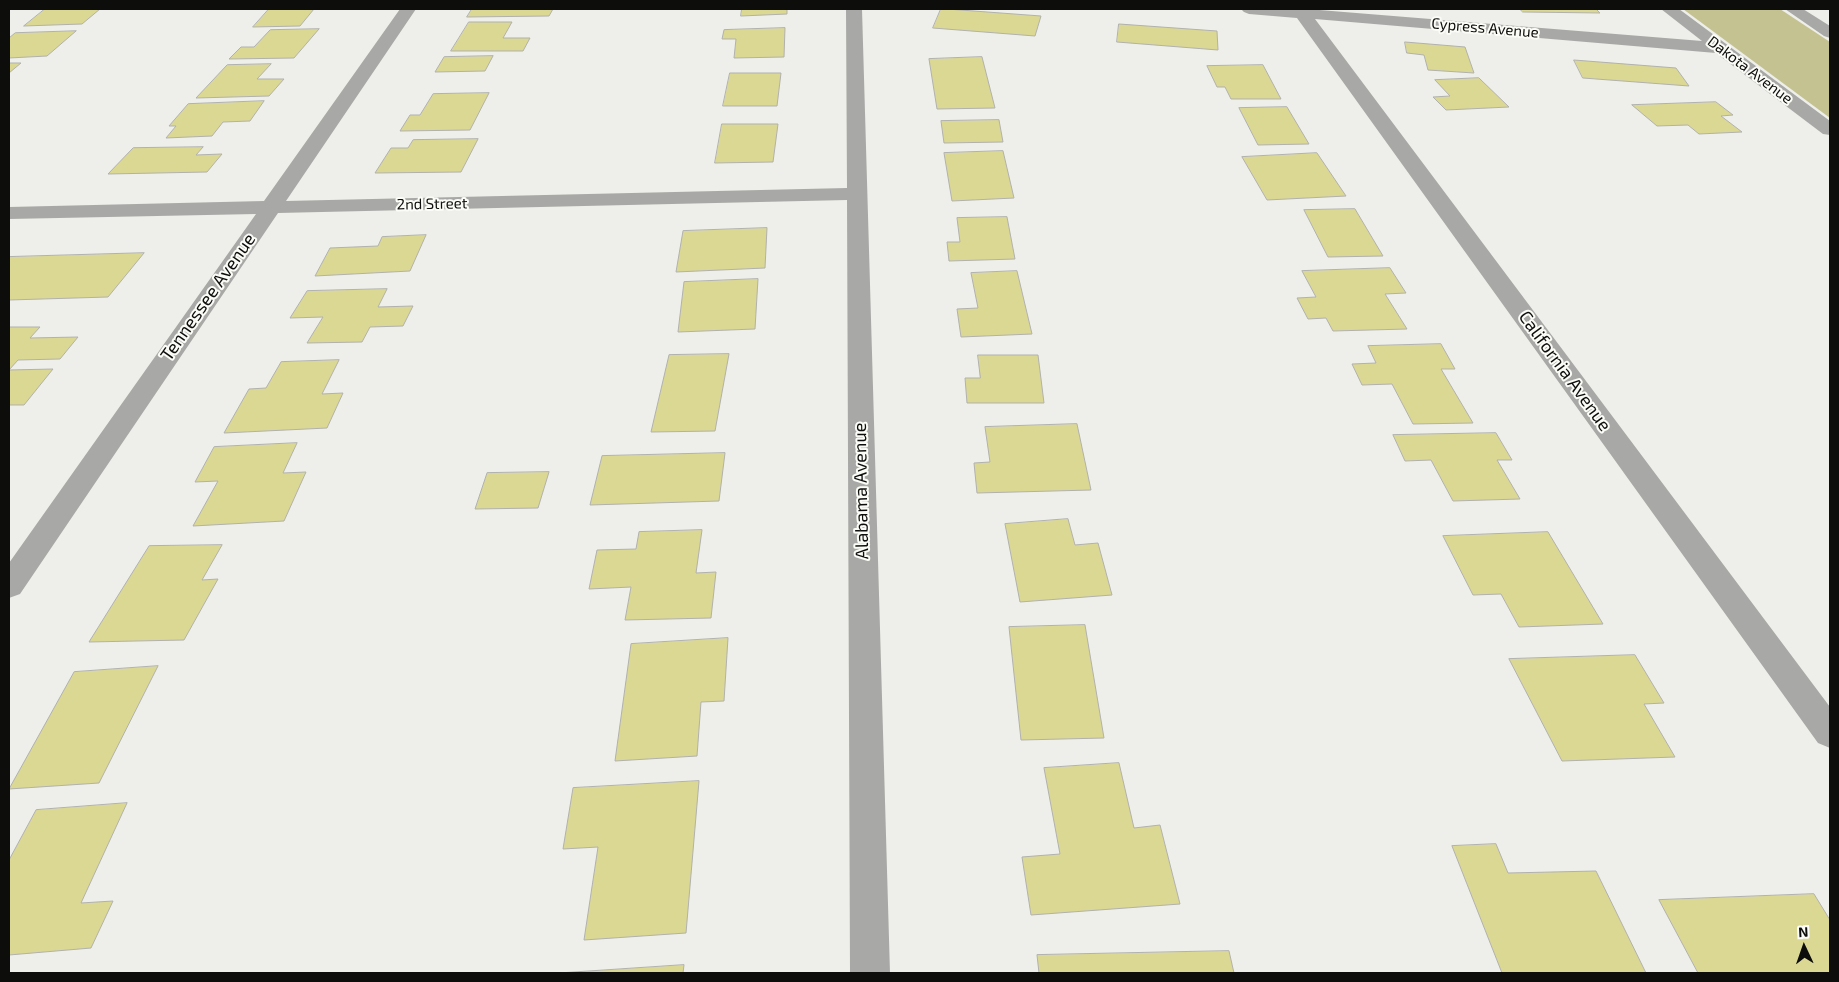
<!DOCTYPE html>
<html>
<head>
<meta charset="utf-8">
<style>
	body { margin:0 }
	#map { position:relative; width:1839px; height:982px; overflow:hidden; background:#eeeeea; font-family:"Exo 2",sans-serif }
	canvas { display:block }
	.frame { position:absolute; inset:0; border:10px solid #0d0d0c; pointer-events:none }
	.north { position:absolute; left:1779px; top:922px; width:50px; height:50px; -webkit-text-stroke:4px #fbfbf7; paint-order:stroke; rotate:357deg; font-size:14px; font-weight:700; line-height:20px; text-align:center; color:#0d0d0c }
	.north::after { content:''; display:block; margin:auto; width:18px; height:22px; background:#0d0d0c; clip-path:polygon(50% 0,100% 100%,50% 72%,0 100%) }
</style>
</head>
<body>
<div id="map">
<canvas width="1839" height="982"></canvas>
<div class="frame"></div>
<div class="north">N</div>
</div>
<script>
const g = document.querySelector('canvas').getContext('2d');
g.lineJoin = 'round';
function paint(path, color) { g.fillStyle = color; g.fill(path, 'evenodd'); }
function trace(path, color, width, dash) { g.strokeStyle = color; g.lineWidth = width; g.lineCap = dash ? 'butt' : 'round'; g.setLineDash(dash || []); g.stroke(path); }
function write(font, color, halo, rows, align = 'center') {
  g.font = font + ' "Exo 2",sans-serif'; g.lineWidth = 4; g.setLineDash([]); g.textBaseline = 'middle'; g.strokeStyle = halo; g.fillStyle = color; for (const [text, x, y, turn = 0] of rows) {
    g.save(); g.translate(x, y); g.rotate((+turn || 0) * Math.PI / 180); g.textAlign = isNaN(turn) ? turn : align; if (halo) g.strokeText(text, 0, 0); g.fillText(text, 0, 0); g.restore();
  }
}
const green = new Path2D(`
	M1683,9H1780L1830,42V118Z`);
const building = new Path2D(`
	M45,9H100L82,24L24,26Z
	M269,9H331H314L300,26L253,27Z
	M472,9H553L549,16L467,17Z
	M742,9H787V14L741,16Z
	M941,9H947L1041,16L1035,36L933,28Z
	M1520,9H1596L1600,13L1523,12Z
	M469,22H512L503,38H530L523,51H451Z
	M1119,24L1217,31L1218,50L1117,42Z
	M785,28L784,57L734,58L736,39H722L724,30Z
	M319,29L294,58L229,59L241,47H254L270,30Z
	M76,31L47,56L9,58V38L15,33Z
	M1405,42L1465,47L1474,73L1428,70L1424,55L1407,53Z
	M493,56L485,71L435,72L444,57Z
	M982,57L995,108L937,109L929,59Z
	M1574,60L1676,68L1689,86L1583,78Z
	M9,63H21L9,73Z
	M271,64L257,79H284L269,96L196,98L227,65Z
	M1263,65L1281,99H1231L1225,87H1217L1207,66Z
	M730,73H781L777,106H723Z
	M1479,78L1509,107L1446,110L1433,97L1450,96L1435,80Z
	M489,93L470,130L400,131L410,115H420L433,94Z
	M264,101L250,121L223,122L212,136L166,138L176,126H169L188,104Z
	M1716,102L1733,115L1721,116L1742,132L1699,134L1688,125L1657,126L1632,105Z
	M1287,107L1309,144L1258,145L1239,108Z
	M999,120L1003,142L944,143L941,121Z
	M722,124H778L773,162L715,163Z
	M478,139L461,172L375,173L391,148H408L413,140Z
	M203,147L196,155L222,154L207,172L108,174L133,148Z
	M1003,151L1014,198L952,201L944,153Z
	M1317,153L1346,196L1267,200L1242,157Z
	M1355,209L1383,256L1328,257L1304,210Z
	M1007,217L1015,259L949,261L947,242H960L957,218Z
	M767,228L765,268L676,272L683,231Z
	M426,235L410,271L315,276L330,248L378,246L382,237Z
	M144,253L108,297L9,300V257Z
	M1390,268L1406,293L1385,294L1407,329L1333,331L1326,318L1308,319L1297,298L1316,297L1302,271Z
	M1017,271L1032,334L961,337L957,309L978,308L971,273Z
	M758,279L755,329L678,332L684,282Z
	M387,289L378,307L413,306L403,326L370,327L362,342L307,343L323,317L290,318L307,291Z
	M9,327H40L30,338L78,337L60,359L18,360L9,370L53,369L24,405H9Z
	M1441,344L1455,369H1441L1473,423L1413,424L1392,384L1362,385L1352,364L1376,363L1368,346Z
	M729,354L715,431L651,432L669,355Z
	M978,355H1038L1044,403H967L965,378H980Z
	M339,360L322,394L343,393L327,428L224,433L249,389L266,388L281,362Z
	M1077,424L1091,490L977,493L974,463L990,462L985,427Z
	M1496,433L1512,460H1497L1520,499L1453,501L1431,460L1405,461L1393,435Z
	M297,443L283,473L306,472L284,521L193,526L218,481L195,482L214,447Z
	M725,453L719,501L590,505L602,456Z
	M549,472L538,508L475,509L487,473Z
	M1068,519L1075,545L1098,543L1112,595L1020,602L1005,524Z
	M702,530L696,573L716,572L711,618L625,620L631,587L589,589L597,550L636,549L639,532Z
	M1548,532L1603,624L1519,627L1501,594L1473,595L1443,536Z
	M222,545L202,580L218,579L184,640L89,642L149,546Z
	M1085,625L1104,738L1021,740L1009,627Z
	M728,638L724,701L701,702L697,756L615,761L631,644Z
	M1635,655L1664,703L1644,704L1675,757L1562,761L1509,659Z
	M158,666L99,783L9,789L74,672Z
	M1119,763L1134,828L1160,825L1180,904L1031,915L1022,857L1060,854L1044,768Z
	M699,781L686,933L584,940L598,847L563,849L573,788Z
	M127,803L81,903L113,901L91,948L9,955V860L36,810Z
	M1496,844L1508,873L1596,871L1646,973H1502L1452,846Z
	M1814,894L1830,920V973H1698L1659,900Z
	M1229,951L1234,973H1039L1037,955Z
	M684,965L683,973H559Z`);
const minor = new Path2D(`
	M400,9H416L286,201L847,188L846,9H862L890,973H850L847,200L278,213L20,594L9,598V563L256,214L9,219V207L264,201Z
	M1241,9H1307L1702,41L1661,9H1679L1830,121V135L1823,134L1716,53L1315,19L1830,707V748L1818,743L1297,18L1249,14L1244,12Z
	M1785,9H1803L1830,26V38L1824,36Z`);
const farStreetnames = [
	["Cypress Avenue",1485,28,5],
	["Dakota Avenue",1750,70,37],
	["2nd Street",432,204,-1]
];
const streetNames = [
	["Tennessee Avenue",208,297,-55],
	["California Avenue",1565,371,54],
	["Alabama Avenue",861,491,-91]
];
paint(green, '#c5c291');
paint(building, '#dbd894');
trace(building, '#b1b1ad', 1);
paint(minor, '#a8a8a6');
write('15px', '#0d0d0c', '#fbfbf7', farStreetnames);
write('18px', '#0d0d0c', '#fbfbf7', streetNames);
</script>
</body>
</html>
